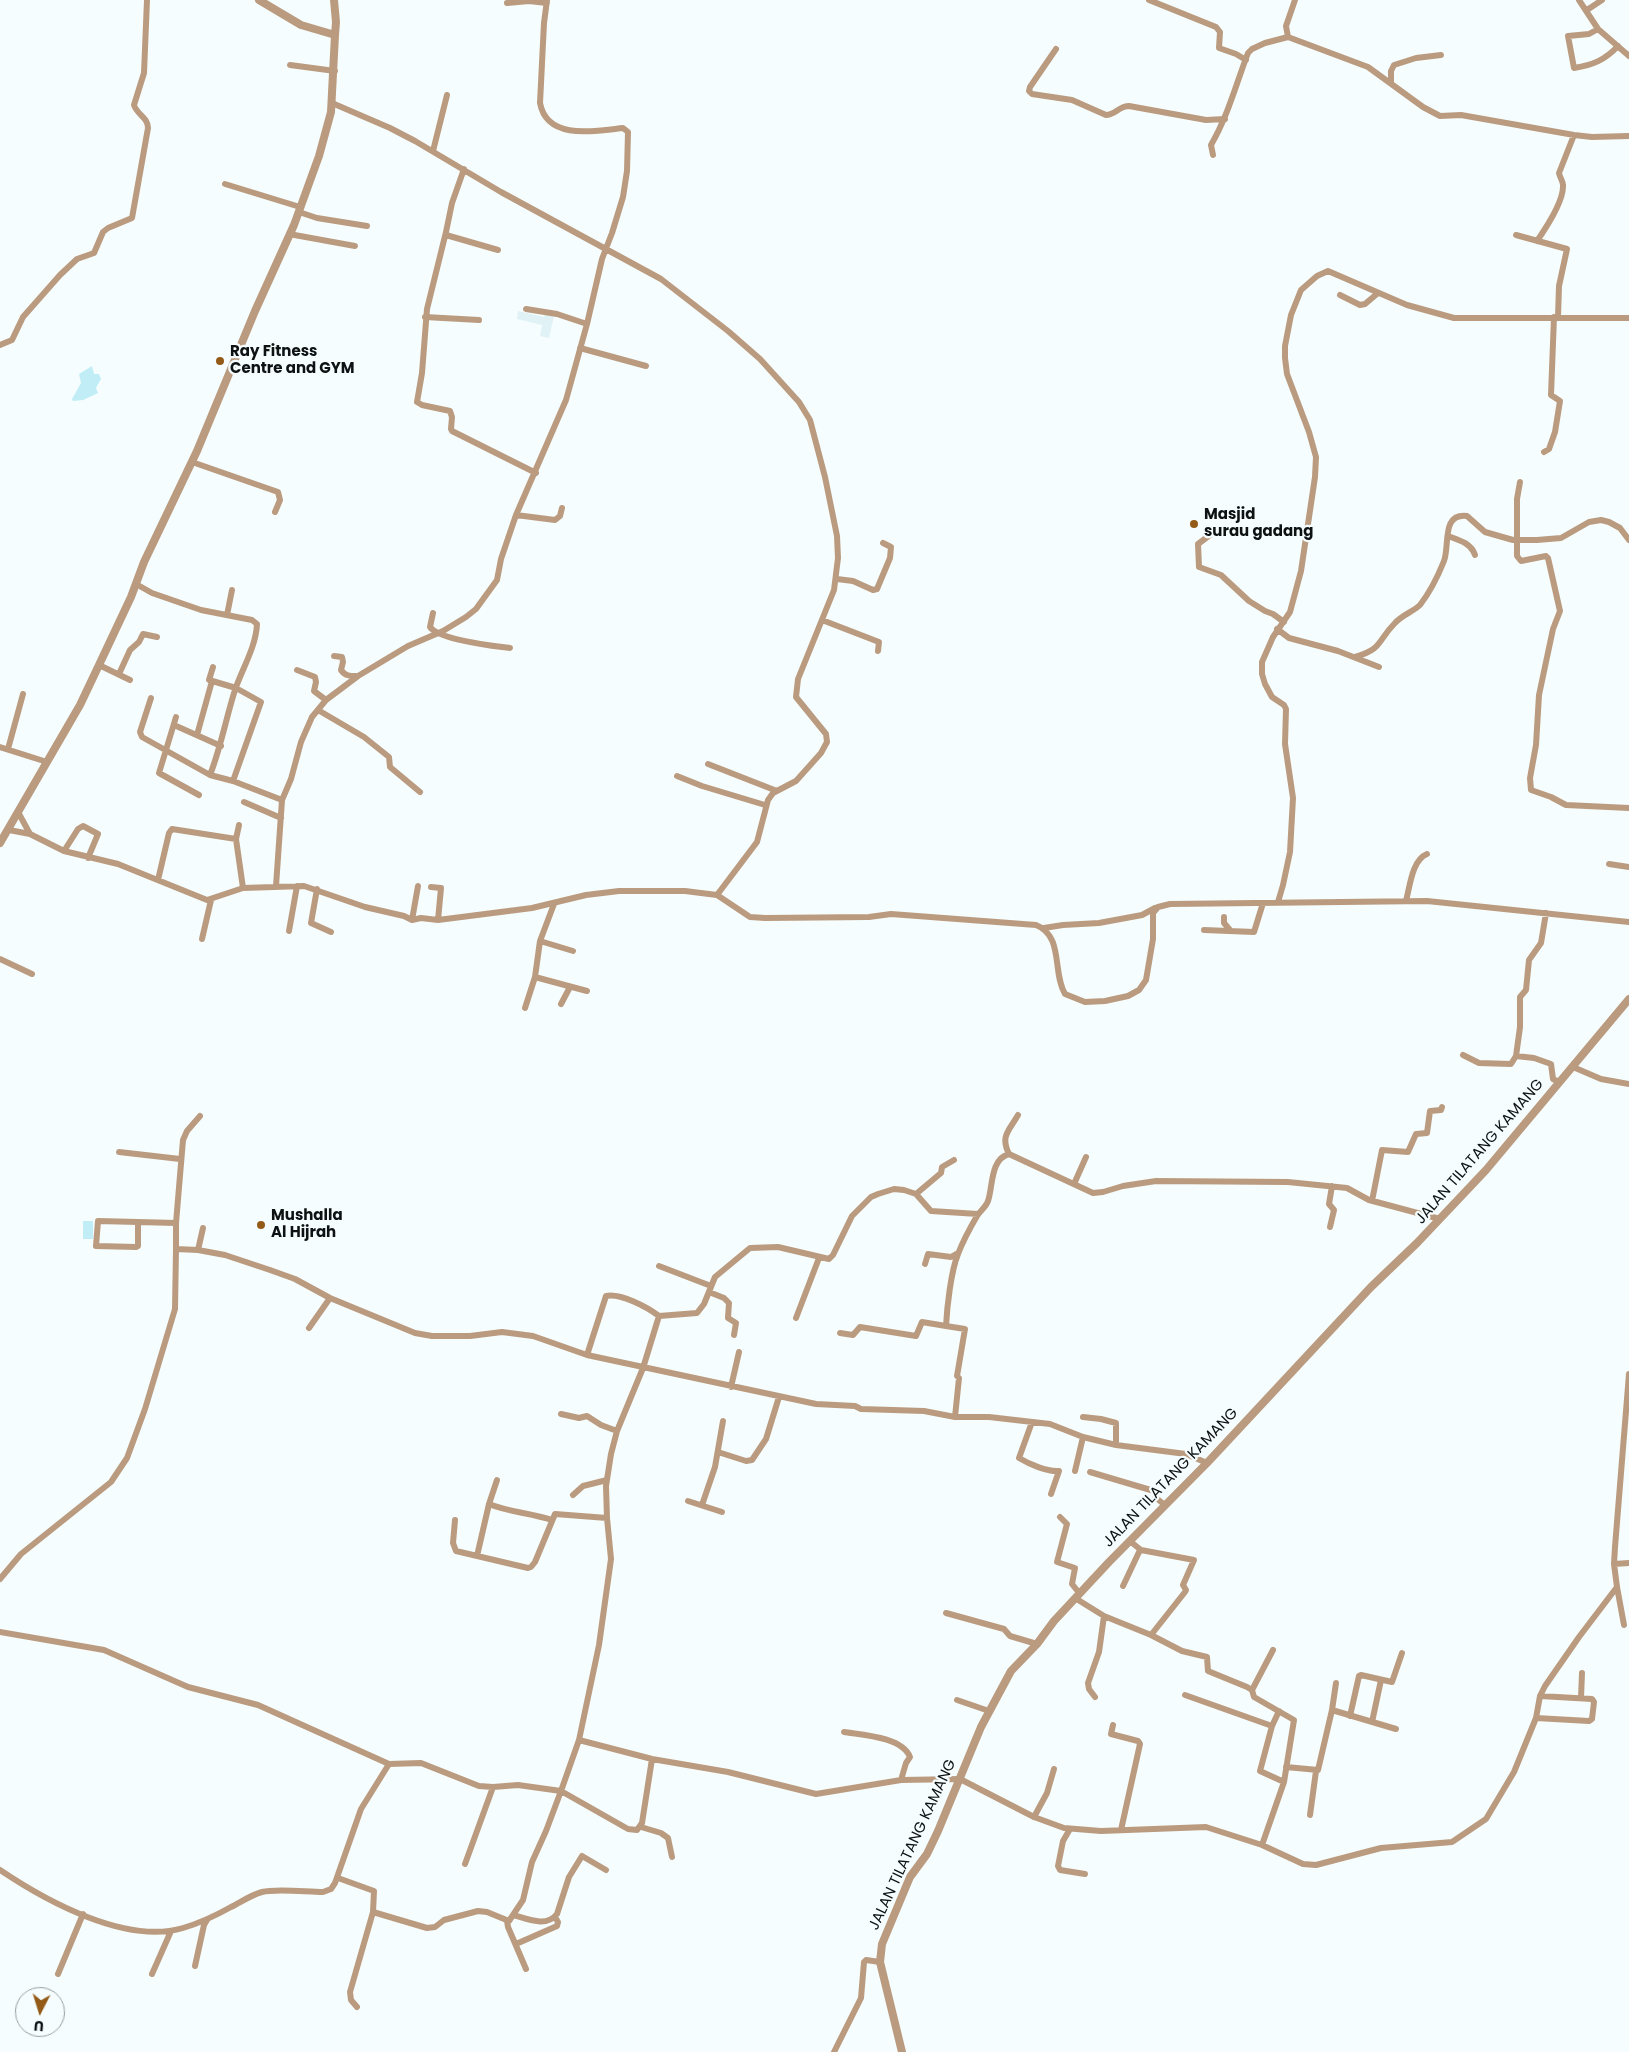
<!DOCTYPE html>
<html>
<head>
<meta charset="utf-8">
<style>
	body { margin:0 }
	#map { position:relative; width:1629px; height:2052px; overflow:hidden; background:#f5fdfe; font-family:Poppins,sans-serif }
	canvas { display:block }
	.north { position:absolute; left:15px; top:1987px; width:50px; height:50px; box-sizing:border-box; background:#f5fdfe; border:1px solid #999fa0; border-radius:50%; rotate:185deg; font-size:14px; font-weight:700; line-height:20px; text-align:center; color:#0e1212 }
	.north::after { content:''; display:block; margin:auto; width:18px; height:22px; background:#945b18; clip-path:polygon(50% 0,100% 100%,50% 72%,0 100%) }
</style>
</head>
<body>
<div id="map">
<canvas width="1629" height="2052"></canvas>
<div class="north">U</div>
</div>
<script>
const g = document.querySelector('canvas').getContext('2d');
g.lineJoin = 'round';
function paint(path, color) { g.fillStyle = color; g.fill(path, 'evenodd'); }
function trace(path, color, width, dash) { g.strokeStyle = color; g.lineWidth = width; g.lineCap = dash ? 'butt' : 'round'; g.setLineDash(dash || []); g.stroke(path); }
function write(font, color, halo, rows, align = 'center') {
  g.font = font + ' Poppins,sans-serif'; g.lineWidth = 4.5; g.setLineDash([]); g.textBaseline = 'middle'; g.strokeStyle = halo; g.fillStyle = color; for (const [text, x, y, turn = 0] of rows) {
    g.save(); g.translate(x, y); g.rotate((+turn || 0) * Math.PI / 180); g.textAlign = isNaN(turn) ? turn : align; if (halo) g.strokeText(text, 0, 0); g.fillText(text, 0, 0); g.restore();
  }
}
const built = new Path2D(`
	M518,311L544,317L545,314L554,316L549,338L540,336L542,325L517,319Z`);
const green = new Path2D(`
	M92,366L94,374H99L101,379L96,388L98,393L83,400L73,401L72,399L81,383L79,374Z
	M83,1221H93V1239H83Z`);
const minor = new Path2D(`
	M1149,0L1216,27L1220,32L1219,48L1236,54L1246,60
	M1579,0L1598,29L1629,56
	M507,3L529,1L547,3
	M1587,10L1602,0
	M1598,29L1589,34L1568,36L1574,68C1593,65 1605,60 1618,46
	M1288,37L1286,26L1295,0
	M1056,49L1030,87L1029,91L1032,94L1072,100L1106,115C1115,115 1119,106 1129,106L1206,120L1225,119
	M290,65L335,71
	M1391,82V71L1394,65L1416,58L1441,55
	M332,103L390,128L415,141L501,192L661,279L728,331L760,359L799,402L810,420L825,477L837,536L838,558L834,590L798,679L796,697L826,734L827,742L821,753L796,781L773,793L768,800L757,842L717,895
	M433,151L447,95
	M1213,155L1211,145C1228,116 1236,84 1248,53L1252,49L1265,43L1288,37L1368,67L1423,107L1440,116L1461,115L1574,135L1592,137L1629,136
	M464,169L452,203L446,232L427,309L422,373L417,402L422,405L450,411L452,417L451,429L452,431L536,473
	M225,184L300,207
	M299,212L317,218L367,226
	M289,234L355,246
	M446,235L498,250
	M1516,235L1567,249L1559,286L1558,317
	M1537,241C1546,228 1564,201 1563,185C1563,181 1560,178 1559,173L1574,135
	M1340,295L1360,305L1365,304L1378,293
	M526,309L557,314L587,324
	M425,317L479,320
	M0,345L12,340L23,317L60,275L77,259L94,253L103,232L108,228L132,218L148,128C148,117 137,115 134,105L144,73L147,0
	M580,348L646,366
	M1544,452L1549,449L1555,432L1560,401L1551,395L1554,317
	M192,462L278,492L280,500L275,512
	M1520,482L1517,499V556L1521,561L1546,556L1548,558L1560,611L1553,629L1539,695L1536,745L1530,778L1531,790L1551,797L1566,805L1629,808
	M516,515L555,520L560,516L562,508
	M1214,532L1198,544L1199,567L1221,575L1249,601L1265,611L1273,614L1284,622
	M1448,536C1459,540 1471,543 1475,555
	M837,579L853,581L873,590L877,589L890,558L891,547L883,543
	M136,584L152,593L201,610L252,620L257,624C256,647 242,669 235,690C226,718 221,747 210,775
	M433,613L430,627C439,640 493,646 510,648
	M227,615L232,590
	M822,620L879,642L878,651
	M1277,629L1289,638L1338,651L1379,667
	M334,656L342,657L343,662L341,670C345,676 350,676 356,676
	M1355,657C1383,649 1377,641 1395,623C1402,615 1414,611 1420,605C1430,592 1438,576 1444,561C1450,545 1441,513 1467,516L1485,532L1513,540H1537L1561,538L1589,522L1601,520L1609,522L1620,528L1629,540
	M99,665L130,680
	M213,667L209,680L236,688L261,702L233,781
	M297,670L315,677L316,682L314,691L326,700
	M119,674L130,650L139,642L143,634L157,637
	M151,698L140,732L142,737L210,775L233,781L282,800
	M318,710L364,737L389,757L390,767L420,792
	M176,717L159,773L199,795
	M174,725L221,746
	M197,735L212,681
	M0,747L47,762
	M8,749L23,694
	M708,764L777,791
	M677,776L702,786L765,805
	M244,802L281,818
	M18,812L30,834
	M239,825L236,839L243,888
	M9,830L30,834L64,851L118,864L207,900L243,888L304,886L365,907L404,916L412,920L421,918L438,920L532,908L586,895L619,891H685L717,895L750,917L765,918L869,917L891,914L1036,925C1064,936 1052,972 1065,994L1085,1002L1105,1001L1128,996L1139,990L1146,980L1153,939V913L1158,907L1170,904L1427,901L1629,922
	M64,851L78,829L83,826L98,834L88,858
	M1609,864L1629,867
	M158,880L169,833L172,829L236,839
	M276,886L282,800L291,779L301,742L312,717L326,700L358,676L408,646L443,631L466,617L476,609L497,580L501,559L516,515L566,400L587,324L602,259L612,233L623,197L627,171L628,132L623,128C596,131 547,141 540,103L544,23L547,0
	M431,887L441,888L438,920
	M317,889L311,923L331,932
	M1406,901C1410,886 1412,860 1427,854
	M1278,902L1283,885L1290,852L1293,798L1285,744L1286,709L1284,705L1272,697L1265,684L1262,674V662L1273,637L1290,612L1301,571L1315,477L1316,457L1309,432L1287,374L1285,358V346L1291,315L1301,290L1317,276L1328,271L1407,305L1454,318H1629
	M1224,917V923L1230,930
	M412,920L418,886
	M1044,928L1063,925L1099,923L1142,915L1155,908
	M1204,930L1254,932L1263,903
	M289,931L297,886
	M202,939L211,900
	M540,941L573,951
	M0,959L32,974
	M535,977L587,991
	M561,1004L570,987
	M525,1008L535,977L540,941L554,904
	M1463,1055L1479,1063L1511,1064L1516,1056L1520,1027V997L1526,990L1529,960L1541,943L1546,913
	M1516,1056L1534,1058L1551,1064L1553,1079L1559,1082
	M1573,1067L1601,1079L1629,1084
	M119,1152L180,1159
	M1009,1154C1000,1136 1009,1131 1018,1115
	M1074,1184L1086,1157
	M916,1194L941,1173L942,1167L954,1160
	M1372,1201L1382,1150L1408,1152L1416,1134L1427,1133L1430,1111L1441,1110L1442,1107
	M138,1222L98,1221L96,1246L136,1247L138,1246V1222L176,1223
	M1330,1227L1334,1210L1329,1204L1332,1186
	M176,1249V1223L183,1140L187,1131L200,1116
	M198,1250L203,1228
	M925,1264L928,1254L951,1257L958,1253
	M659,1266L711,1286
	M709,1292L724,1298L729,1303L728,1318L736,1323L734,1335
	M796,1318L819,1258
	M309,1328L330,1298
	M840,1333L853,1335L860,1327L916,1336L922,1322L946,1326
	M587,1355L606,1296C621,1293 647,1307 659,1316
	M731,1387L739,1352
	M561,1414L579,1418L587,1416L601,1425L617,1431
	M955,1417L959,1378L957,1376L965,1329L946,1326C947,1307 951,1271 958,1254C963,1241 970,1228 977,1216C980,1211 986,1207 988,1201C993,1187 990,1159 1009,1154L1093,1193L1103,1192L1123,1186L1156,1181L1288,1182L1347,1188L1369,1200L1440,1219
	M1083,1417L1101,1419L1116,1423V1445
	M1032,1422L1019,1458C1029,1464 1047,1472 1059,1471L1051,1494
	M718,1452L746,1461L752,1460L766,1439L779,1397
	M1075,1471L1083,1437
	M1090,1472L1154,1491L1156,1498L1165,1505
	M573,1495L583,1486L607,1480
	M688,1501L722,1512
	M489,1504C508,1512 531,1513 552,1520
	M702,1505L715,1467L723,1421
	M1060,1517L1067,1524L1057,1562L1075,1568L1072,1584L1080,1594
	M455,1520L453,1543L456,1551L528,1568L531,1567L535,1562L555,1514L607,1518
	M1131,1542L1141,1550L1194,1560L1183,1585L1186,1590L1185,1592L1151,1635
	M477,1556L489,1504L497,1480
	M1614,1564L1629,1563
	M0,1579L21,1554L111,1482L127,1458L145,1409L175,1309L176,1249L198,1250L225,1255L270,1270L295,1279L330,1298L415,1333L432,1336H470L502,1332L533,1336L587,1355L816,1404L855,1406L861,1409L924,1411L955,1417H989L1050,1424L1083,1437L1116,1445L1186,1454L1207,1463
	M1123,1586L1140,1550
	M1617,1587L1624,1625
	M1075,1598L1104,1616L1151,1635L1182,1651L1207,1657L1208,1671L1247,1687L1252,1690L1254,1697L1294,1720L1284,1782L1262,1845
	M946,1613L1004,1629L1010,1636L1037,1644
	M0,1632L104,1650L188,1687L258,1705L389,1764
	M1252,1690L1273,1650
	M1185,1695L1272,1726
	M1095,1697L1089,1689L1088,1683L1099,1652L1104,1616
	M1581,1698L1582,1673
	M957,1700L989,1711
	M1332,1710L1396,1729
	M1279,1711L1272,1726L1260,1771L1284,1782
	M1350,1716L1359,1676L1361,1675L1392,1682L1402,1653
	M1536,1718L1589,1721L1592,1719L1594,1702L1592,1699L1540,1696
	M1372,1722L1381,1680
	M1113,1725L1111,1734L1138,1741L1140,1744L1121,1830
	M844,1732C863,1735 902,1737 910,1757L906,1763L901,1780
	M579,1740L652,1759L728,1772L816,1794L901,1780L960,1779L1034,1817L1064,1828L1101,1831L1206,1827L1262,1845L1303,1864L1316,1865L1381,1848L1452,1842L1486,1819L1514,1772L1536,1718L1540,1696L1545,1686L1579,1637L1617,1587L1614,1564L1615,1547L1629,1374
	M1286,1767L1318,1770L1332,1710L1336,1683
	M1310,1815L1316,1771
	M1034,1817L1047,1793L1054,1769
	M641,1827L661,1833L668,1838L672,1857
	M1070,1829L1063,1841L1058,1866L1060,1870L1085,1874
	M465,1864L493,1787
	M0,1870C46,1901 126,1945 183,1928C200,1923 215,1916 231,1907C241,1902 251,1895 262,1892C276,1888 307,1892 323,1892L331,1889L335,1883L361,1809L389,1764L421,1763L479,1786L493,1787L518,1785L561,1791L579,1740L599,1645L611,1559L607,1518L606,1486L611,1454L617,1431L643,1368L659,1316L697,1313L704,1304L715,1277L750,1248L778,1247L829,1259L833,1255L852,1216L871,1197L878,1194L894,1189L904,1190L916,1194L931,1211L978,1214
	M338,1878L374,1891L373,1912L427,1928L435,1927L444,1920L478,1911L487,1912L509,1921L523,1900L532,1862L546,1831L561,1791L628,1829L637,1830L642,1823L652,1759
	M513,1915C528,1919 546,1928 557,1914L569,1877L582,1856L606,1870
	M507,1921L508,1927L526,1969
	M516,1944L557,1926L558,1922L555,1917
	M195,1966L204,1925L207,1920
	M58,1974L83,1914
	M152,1974L171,1931
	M357,2007L351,2000L350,1992L373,1912
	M834,2052L861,1998L864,1962L866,1960L880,1962`);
const tertiary = new Path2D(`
	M259,0L301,25L335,35L336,22L334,0
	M0,843L80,705L99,665L131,597L144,562L197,451L255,311L294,225L319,156L331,112L335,35
	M902,2052L880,1962L882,1944L910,1877L927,1854L938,1831L981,1727L1011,1671L1037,1644L1054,1621L1109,1562L1207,1463L1371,1287L1417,1243L1486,1170L1629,999`);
const markers = [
	[220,361,5,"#945b18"],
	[1194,524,5,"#945b18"],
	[261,1225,5,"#945b18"]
];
const poiNames = [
	["Ray Fitness",230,352],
	["Centre and GYM",230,369],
	["Masjid",1204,515],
	["surau gadang",1204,532],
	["Mushalla",271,1216],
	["Al Hijrah",271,1233]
];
const streetNames = [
	["JALAN TILATANG KAMANG",1480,1152,-49],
	["JALAN TILATANG KAMANG",1171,1478,-46],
	["JALAN TILATANG KAMANG",913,1845,-65]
];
paint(built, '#e0f2f6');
paint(green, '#c1edf7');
trace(minor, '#ba9b7f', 6);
trace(tertiary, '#ba9b7f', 8);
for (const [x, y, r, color] of markers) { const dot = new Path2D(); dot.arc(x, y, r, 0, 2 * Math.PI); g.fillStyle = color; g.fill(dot); trace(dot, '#f5fdfe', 2); }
write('bold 15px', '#0e1212', '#f5fdfe', poiNames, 'left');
write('15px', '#0e1212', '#f5fdfe', streetNames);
</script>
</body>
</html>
